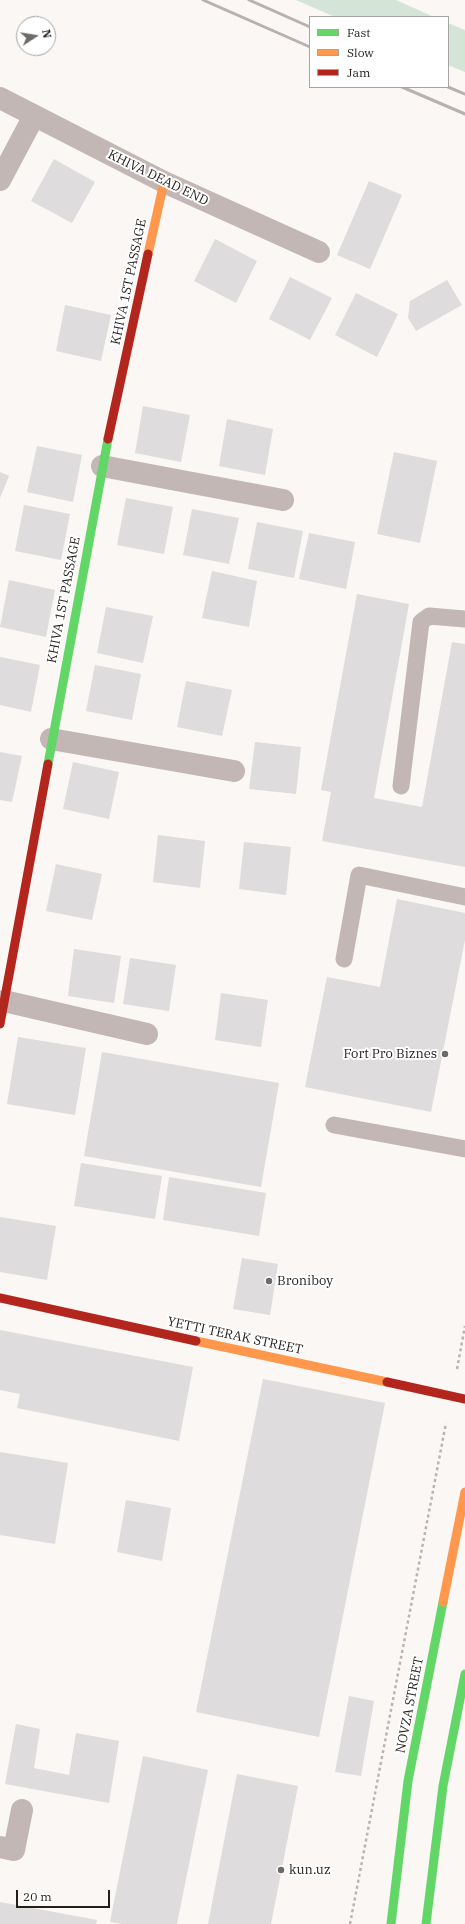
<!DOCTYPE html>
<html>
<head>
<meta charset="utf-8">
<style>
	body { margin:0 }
	#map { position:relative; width:465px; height:1924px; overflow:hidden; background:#faf7f4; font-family:"IBM Plex Serif",serif }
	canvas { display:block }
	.legend { position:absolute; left:309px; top:16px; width:140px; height:72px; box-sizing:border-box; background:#fff; border:1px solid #a6a5a4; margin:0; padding:5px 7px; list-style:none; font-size:12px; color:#211e1c }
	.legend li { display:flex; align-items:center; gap:8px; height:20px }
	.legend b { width:20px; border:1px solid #a6a5a4 }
	.north { position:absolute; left:16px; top:16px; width:40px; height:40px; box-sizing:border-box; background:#fff; border:1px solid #a6a5a4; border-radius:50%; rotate:78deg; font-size:11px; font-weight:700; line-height:16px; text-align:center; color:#211e1c }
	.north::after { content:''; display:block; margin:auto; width:14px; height:18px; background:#6d6a68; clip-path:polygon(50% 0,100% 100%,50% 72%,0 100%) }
	.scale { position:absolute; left:16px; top:1890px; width:94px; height:18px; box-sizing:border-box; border:2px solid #211e1c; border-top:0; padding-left:5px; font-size:12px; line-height:14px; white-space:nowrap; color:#211e1c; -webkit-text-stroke:3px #fff; paint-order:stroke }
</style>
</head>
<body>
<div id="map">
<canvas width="465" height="1924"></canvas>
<ul class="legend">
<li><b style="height:5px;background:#63d668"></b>Fast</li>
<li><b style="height:5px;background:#ff974d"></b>Slow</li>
<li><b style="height:5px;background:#b3261e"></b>Jam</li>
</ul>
<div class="north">N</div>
<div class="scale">20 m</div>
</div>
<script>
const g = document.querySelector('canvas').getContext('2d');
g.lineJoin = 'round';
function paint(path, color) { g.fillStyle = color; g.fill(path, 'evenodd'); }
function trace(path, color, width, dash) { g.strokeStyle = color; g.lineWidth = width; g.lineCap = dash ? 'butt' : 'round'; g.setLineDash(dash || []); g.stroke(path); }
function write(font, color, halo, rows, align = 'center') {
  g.font = font + ' "IBM Plex Serif",serif'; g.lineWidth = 4; g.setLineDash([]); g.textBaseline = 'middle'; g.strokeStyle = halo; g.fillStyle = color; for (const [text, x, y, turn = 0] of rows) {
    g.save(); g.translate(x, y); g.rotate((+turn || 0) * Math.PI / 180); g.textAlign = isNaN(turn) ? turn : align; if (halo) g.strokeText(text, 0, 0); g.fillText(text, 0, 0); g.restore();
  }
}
const green = new Path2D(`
	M296,0H396L434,17H335Z
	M448,23L465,30V72L448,65Z`);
const building = new Path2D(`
	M54,159L95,182L72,223L31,201Z
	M369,181L402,195L370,269L337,255Z
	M215,239L257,261L236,303L194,281Z
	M290,277L332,298L310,340L269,319Z
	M447,280L462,305L416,331L408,318L410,301Z
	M356,293L398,314L377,357L335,335Z
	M65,305L111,315L101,361L56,351Z
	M143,406L190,415L181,462L135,453Z
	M227,419L273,429L265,475L219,466Z
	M37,446L82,455L73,502L27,492Z
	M394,452L437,461L420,543L377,534Z
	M0,472L9,476L0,498Z
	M126,498L173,507L164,554L117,545Z
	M24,505L70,514L61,560L15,551Z
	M192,509L239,518L229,564L183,555Z
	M257,522L303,531L294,578L248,569Z
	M309,533L355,542L346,589L299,579Z
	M212,571L257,581L249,627L202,618Z
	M9,580L55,590L46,637L0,627Z
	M357,594L409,604L374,798L422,807L452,642L465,644V867L322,841L331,792L321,790Z
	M106,607L153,616L143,663L97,653Z
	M0,657L40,665L31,712L0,705Z
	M95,665L141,674L132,720L86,711Z
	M186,681L232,690L222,736L177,727Z
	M255,742L301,747L296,794L249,789Z
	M0,752L22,756L12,802L0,800Z
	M73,762L119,772L109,819L63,809Z
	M158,835L205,841L200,888L153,882Z
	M244,842L291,847L286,895L239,889Z
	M56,864L102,874L92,920L46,911Z
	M397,899L465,913V940L431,1112L305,1087L327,977L380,987Z
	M74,949L121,956L114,1003L68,996Z
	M130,958L176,965L169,1011L123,1004Z
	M221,993L268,1000L261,1047L215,1040Z
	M18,1037L86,1048L75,1115L7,1104Z
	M102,1052L279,1083L261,1187L84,1156Z
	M81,1163L162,1176L155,1219L74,1206Z
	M169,1177L266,1193L259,1236L163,1220Z
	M0,1217L56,1226L47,1280L0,1272Z
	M242,1258L278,1264L270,1315L233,1309Z
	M0,1330L193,1367L179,1441L17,1408L20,1394L0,1390Z
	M263,1379L385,1403L319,1737L196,1712Z
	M0,1452L68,1463L55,1544L0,1535Z
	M126,1500L171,1508L162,1561L117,1552Z
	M349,1696L374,1701L361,1776L335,1772Z
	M16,1724L40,1729L34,1768L69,1775L76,1733L119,1741L109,1803L5,1784Z
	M143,1756L208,1770L177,1924H122L110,1922Z
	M237,1774L298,1786L271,1924H208Z
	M0,1902L97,1920L96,1924H0Z`);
const path = new Path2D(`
	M457,1369L465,1326
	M350,1924L446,1423`);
const lane = new Path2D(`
	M401,786L421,622L429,616L465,619
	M344,959L359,875L465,897
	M334,1125L465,1149`);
const street = new Path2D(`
	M0,98L164,182L319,252
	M0,180L34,116
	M102,466L283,500
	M51,739L234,771
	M4,1001L147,1034
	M0,1847L14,1850L22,1810`);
const fast = new Path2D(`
	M48,764L108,439
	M391,1924L408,1781L443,1602
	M426,1924L443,1786L465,1674`);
const slow = new Path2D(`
	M148,254L164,182
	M196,1341L387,1382
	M443,1602L465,1492`);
const jam = new Path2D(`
	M108,439L148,254
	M0,1024L48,764
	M0,1298L196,1341
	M387,1382L465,1399`);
const rail = new Path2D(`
	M203,0L310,47
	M249,0L310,27
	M402,87L465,114
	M448,87L465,94`);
const markers = [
	[445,1054,4,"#6d6a68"],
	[269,1281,4,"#6d6a68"],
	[281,1870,4,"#6d6a68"]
];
const streetNames = [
	["KHIVA DEAD END",158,178,26],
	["KHIVA 1ST PASSAGE",129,282,-78],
	["KHIVA 1ST PASSAGE",64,600,-79],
	["YETTI TERAK STREET",235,1336,12],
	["NOVZA STREET",410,1705,-79]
];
const poiNames = [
	["Fort Pro Biznes",437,1054,"right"],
	["Broniboy",277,1281],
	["kun.uz",289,1870]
];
paint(green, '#d4e5d7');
paint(building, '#dedcdc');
trace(path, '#bbb4b2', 2.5, [3, 3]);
trace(lane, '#c3b7b6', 17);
trace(street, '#c3b7b6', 22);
trace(fast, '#63d668', 9);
trace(slow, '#ff974d', 9);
trace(jam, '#b3261e', 9);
trace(rail, '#b9b1af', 3);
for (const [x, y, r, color] of markers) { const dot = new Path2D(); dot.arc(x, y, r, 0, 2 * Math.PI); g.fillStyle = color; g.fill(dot); trace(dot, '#fff', 1.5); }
write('13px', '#211e1c', '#fff', streetNames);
write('13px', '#211e1c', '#fff', poiNames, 'left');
</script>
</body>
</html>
